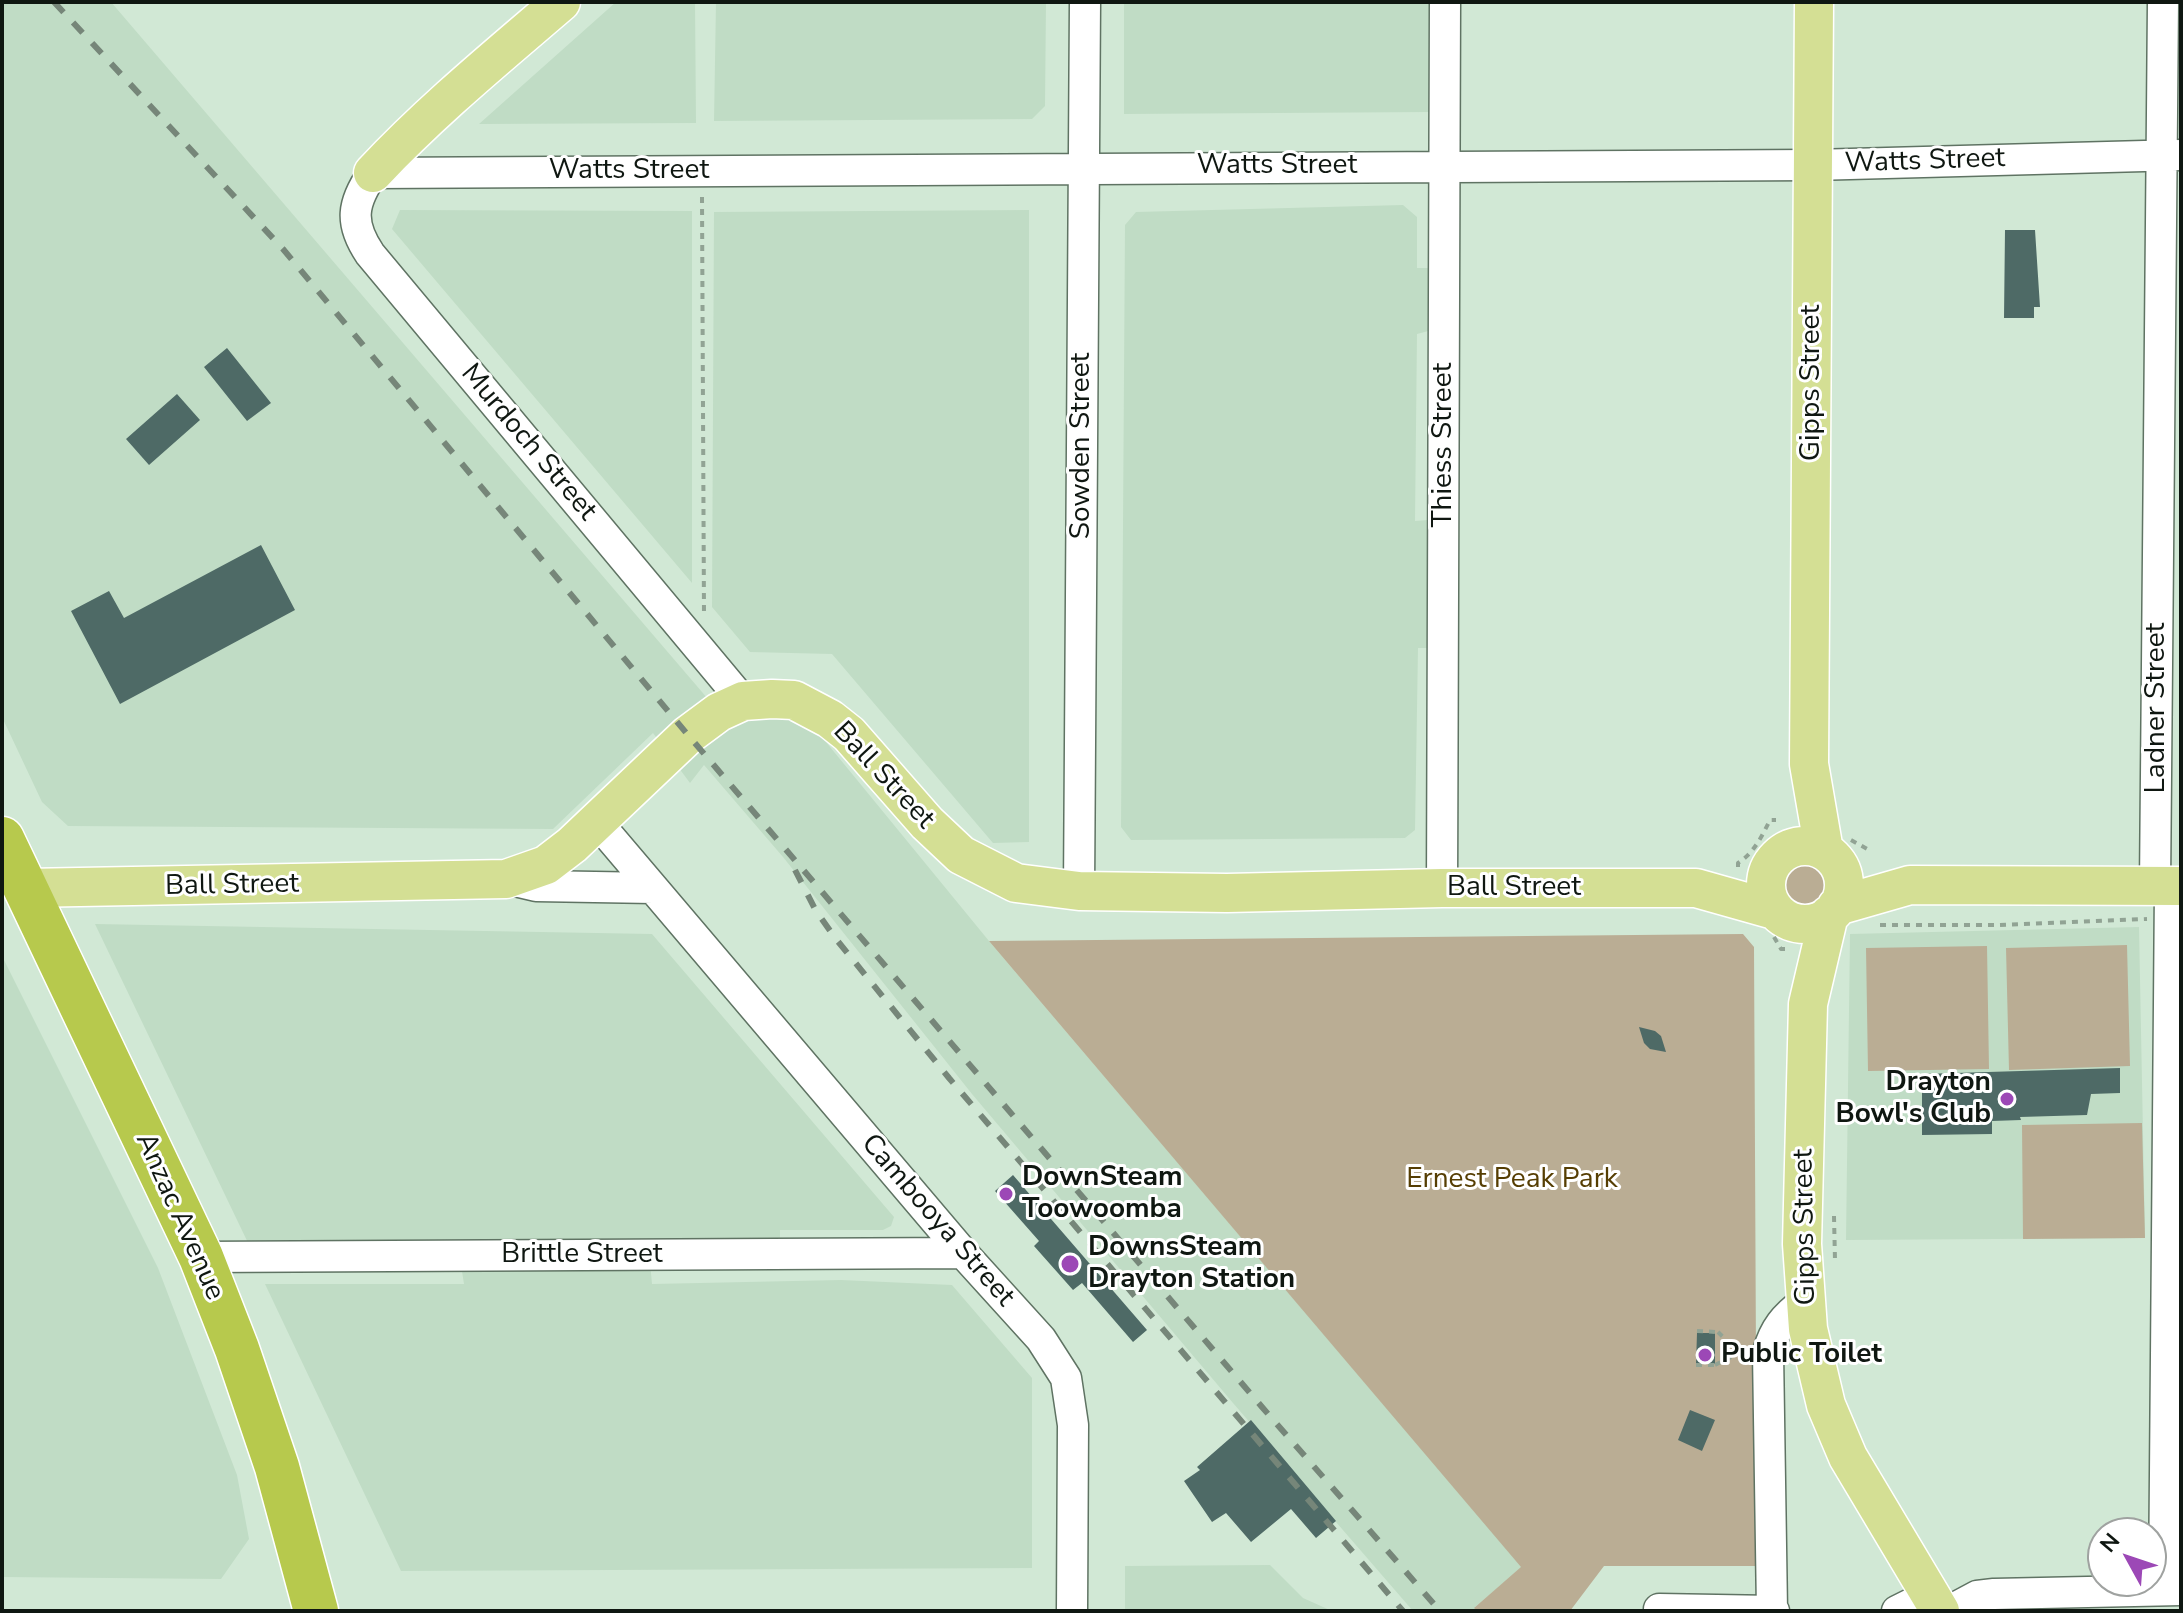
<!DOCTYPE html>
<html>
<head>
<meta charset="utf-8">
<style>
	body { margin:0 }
	#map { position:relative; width:2183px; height:1613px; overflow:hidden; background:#d1e8d5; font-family:"Nunito Sans",sans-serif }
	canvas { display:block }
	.frame { position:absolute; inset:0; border:4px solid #0f1711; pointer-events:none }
	.north { position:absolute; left:2087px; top:1517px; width:80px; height:80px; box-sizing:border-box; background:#fff; border:2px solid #9fa2a0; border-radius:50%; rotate:310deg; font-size:22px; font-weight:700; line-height:32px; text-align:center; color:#0f1711 }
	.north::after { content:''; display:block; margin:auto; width:28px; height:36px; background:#9c48b6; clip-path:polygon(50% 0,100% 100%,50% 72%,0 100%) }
</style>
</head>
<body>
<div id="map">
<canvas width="2183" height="1613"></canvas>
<div class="frame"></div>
<div class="north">N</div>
</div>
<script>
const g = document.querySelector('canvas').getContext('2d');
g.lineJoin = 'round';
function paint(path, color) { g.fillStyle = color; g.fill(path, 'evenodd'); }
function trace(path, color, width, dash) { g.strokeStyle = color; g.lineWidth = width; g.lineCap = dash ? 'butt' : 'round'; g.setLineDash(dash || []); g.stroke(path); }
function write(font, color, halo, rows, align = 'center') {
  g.font = font + ' "Nunito Sans",sans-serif'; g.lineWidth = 6; g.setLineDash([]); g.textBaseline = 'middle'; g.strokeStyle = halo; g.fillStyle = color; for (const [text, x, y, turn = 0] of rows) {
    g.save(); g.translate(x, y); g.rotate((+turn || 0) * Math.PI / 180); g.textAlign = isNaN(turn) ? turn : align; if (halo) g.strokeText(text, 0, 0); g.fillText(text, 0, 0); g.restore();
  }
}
const built = new Path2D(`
	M2,2H111L732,727L762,714H803L989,941L1522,1567L1475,1607L1478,1611H1413L1233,1403L972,1094L783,857L704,765L690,783L653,733L553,829L68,826L42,802L2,717Z
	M616,2H695L696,123L479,124Z
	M716,2H1046L1045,106L1032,119L714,121Z
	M1124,2H1430L1431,112L1124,114Z
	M1403,205L1417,217V268H1430L1432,330L1417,334L1415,521L1428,520L1429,648H1418L1415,830L1405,838L1131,840L1121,827L1125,225L1136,212Z
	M400,210L692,211V583L392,229Z
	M1029,210V842L993,843L832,654L750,652L712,607L714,212Z
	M95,924L652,934L894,1217L891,1226L883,1230H780V1244L250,1247Z
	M2139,927L2145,1238L1846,1240L1850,934Z
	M2,956L158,1268L237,1475L249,1539L221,1579L2,1577Z
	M650,1262L652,1284L841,1280L952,1285L1032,1378V1568L401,1571L265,1284H464L461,1265Z
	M1270,1565L1303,1598L1332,1611H1125V1566Z`);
const green = new Path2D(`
	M1784 885a21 21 0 1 1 42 0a21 21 0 1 1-42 0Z
	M1743,934L1754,947L1757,1566H1604L1570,1611H1478L1474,1608L1521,1567L989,941Z
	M2127,945L2130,1066L2009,1070L2006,948Z
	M1987,946L1989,1069L1868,1071L1866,948Z
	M2142,1123L2145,1238L2023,1239L2022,1125Z`);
const building = new Path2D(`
	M2005,230H2035L2040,307H2034V318H2004Z
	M227,348L271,403L247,421L204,367Z
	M177,394L200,420L149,465L126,439Z
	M261,545L295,610L120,704L71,611L109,591L124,618Z
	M1639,1027L1655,1031L1661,1036L1666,1052L1650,1049L1644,1043Z
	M2120,1068V1093L2091,1094L2087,1115L2020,1117L2021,1120L1992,1121V1134L1922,1135V1074Z
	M1013,1175L1147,1330L1133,1342L1082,1283L1073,1290L1034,1246L1039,1241L995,1191Z
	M1697,1333H1715V1364H1696Z
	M1690,1410L1715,1420L1702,1451L1678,1440Z
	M1251,1420L1336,1521L1316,1538L1291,1509L1251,1542L1226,1513L1212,1522L1184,1481L1200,1470L1197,1467Z`);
const path = new Path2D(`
	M702,197L704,616
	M1851,840L1871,851
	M1738,867V863C1754,853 1762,836 1770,820H1776
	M1880,925H1998L2147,919
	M1774,937L1781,949H1785
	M1834,1216L1835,1260
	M1697,1331L1717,1332
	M1718,1332L1739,1353
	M1696,1365H1714
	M1715,1365L1739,1353H1745`);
const minor = new Path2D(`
	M743,701L370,254C349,223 352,203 373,173L1813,165L2181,155
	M597,822L963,1253L1041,1339L1066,1378L1073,1425L1072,1611
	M506,879L536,886L653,888
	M2155,886L2163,2
	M1442,888L1445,2
	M1079,891L1085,2
	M201,1257L963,1253
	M2164,1590L2170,886
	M1659,1609L1774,1611
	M1772,1611L1768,1352C1774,1329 1785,1316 1804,1302
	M1897,1611L1931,1594
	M1949,1611L1977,1596L1994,1594L2181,1590`);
const major = new Path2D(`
	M1814,2L1809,764L1824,851
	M373,173C431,111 497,57 561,2
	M1766 885a39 39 0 1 1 78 0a39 39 0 1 1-78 0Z
	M26,888L506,879L546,865L572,845L688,735L719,712L743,701L772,699L794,700L830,719L849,734L927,823L961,855L1016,883L1079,891L1227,893L1442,888H1696L1774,910
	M1837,906L1910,885L2181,886
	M1829,915L1808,1004L1802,1244L1808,1329L1826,1405L1848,1457L1940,1611`);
const highway = new Path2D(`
	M2,839L201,1257L237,1349L277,1467L316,1611`);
const rail = new Path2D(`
	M54,2L283,249L688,735L1262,1407L1440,1611
	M795,870L816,911L836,939L949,1078L1403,1611`);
const markers = [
	[2007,1099,8,"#9c48b6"],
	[1006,1194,8,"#9c48b6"],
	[1070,1264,10,"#9c48b6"],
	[1705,1355,8,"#9c48b6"]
];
const streetNames = [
	["Watts Street",1925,162,-2],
	["Watts Street",1277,166],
	["Watts Street",629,171],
	["Gipps Street",1812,383,-90],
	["Murdoch Street",528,443,50],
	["Thiess Street",1444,445,-90],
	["Sowden Street",1082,446,-90],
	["Ladner Street",2157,708,-90],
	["Ball Street",883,776,47],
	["Ball Street",232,886,-1],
	["Ball Street",1514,888],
	["Anzac Avenue",179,1217,66],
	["Cambooya Street",937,1221,49],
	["Gipps Street",1806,1227,-91],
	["Brittle Street",582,1255]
];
const poiNames = [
	["Drayton",1991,1083,"right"],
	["Bowl's Club",1991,1115,"right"],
	["DownSteam",1022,1178],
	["Toowoomba",1022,1210],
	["DownsSteam",1088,1248],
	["Drayton Station",1088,1280],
	["Public Toilet",1721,1355]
];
const parkNames = [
	["Ernest Peak Park",1512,1180]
];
paint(built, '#c0dcc5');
paint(green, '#baad94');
paint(building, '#4e6a66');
trace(minor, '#5f7363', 33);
trace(major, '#fff', 41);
trace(highway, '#fff', 47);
trace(path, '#91a394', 4, [6, 6]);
trace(minor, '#fff', 30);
trace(major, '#d4df94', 38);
trace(highway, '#b7c94d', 44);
trace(rail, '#768679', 6, [14, 14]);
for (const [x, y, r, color] of markers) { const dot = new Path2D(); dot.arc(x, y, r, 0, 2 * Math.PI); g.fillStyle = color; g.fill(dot); trace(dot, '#fff', 3); }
write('28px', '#0f1711', '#fff', streetNames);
write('bold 28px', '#0f1711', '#fff', poiNames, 'left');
write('28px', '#563e03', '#fff', parkNames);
</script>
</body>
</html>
